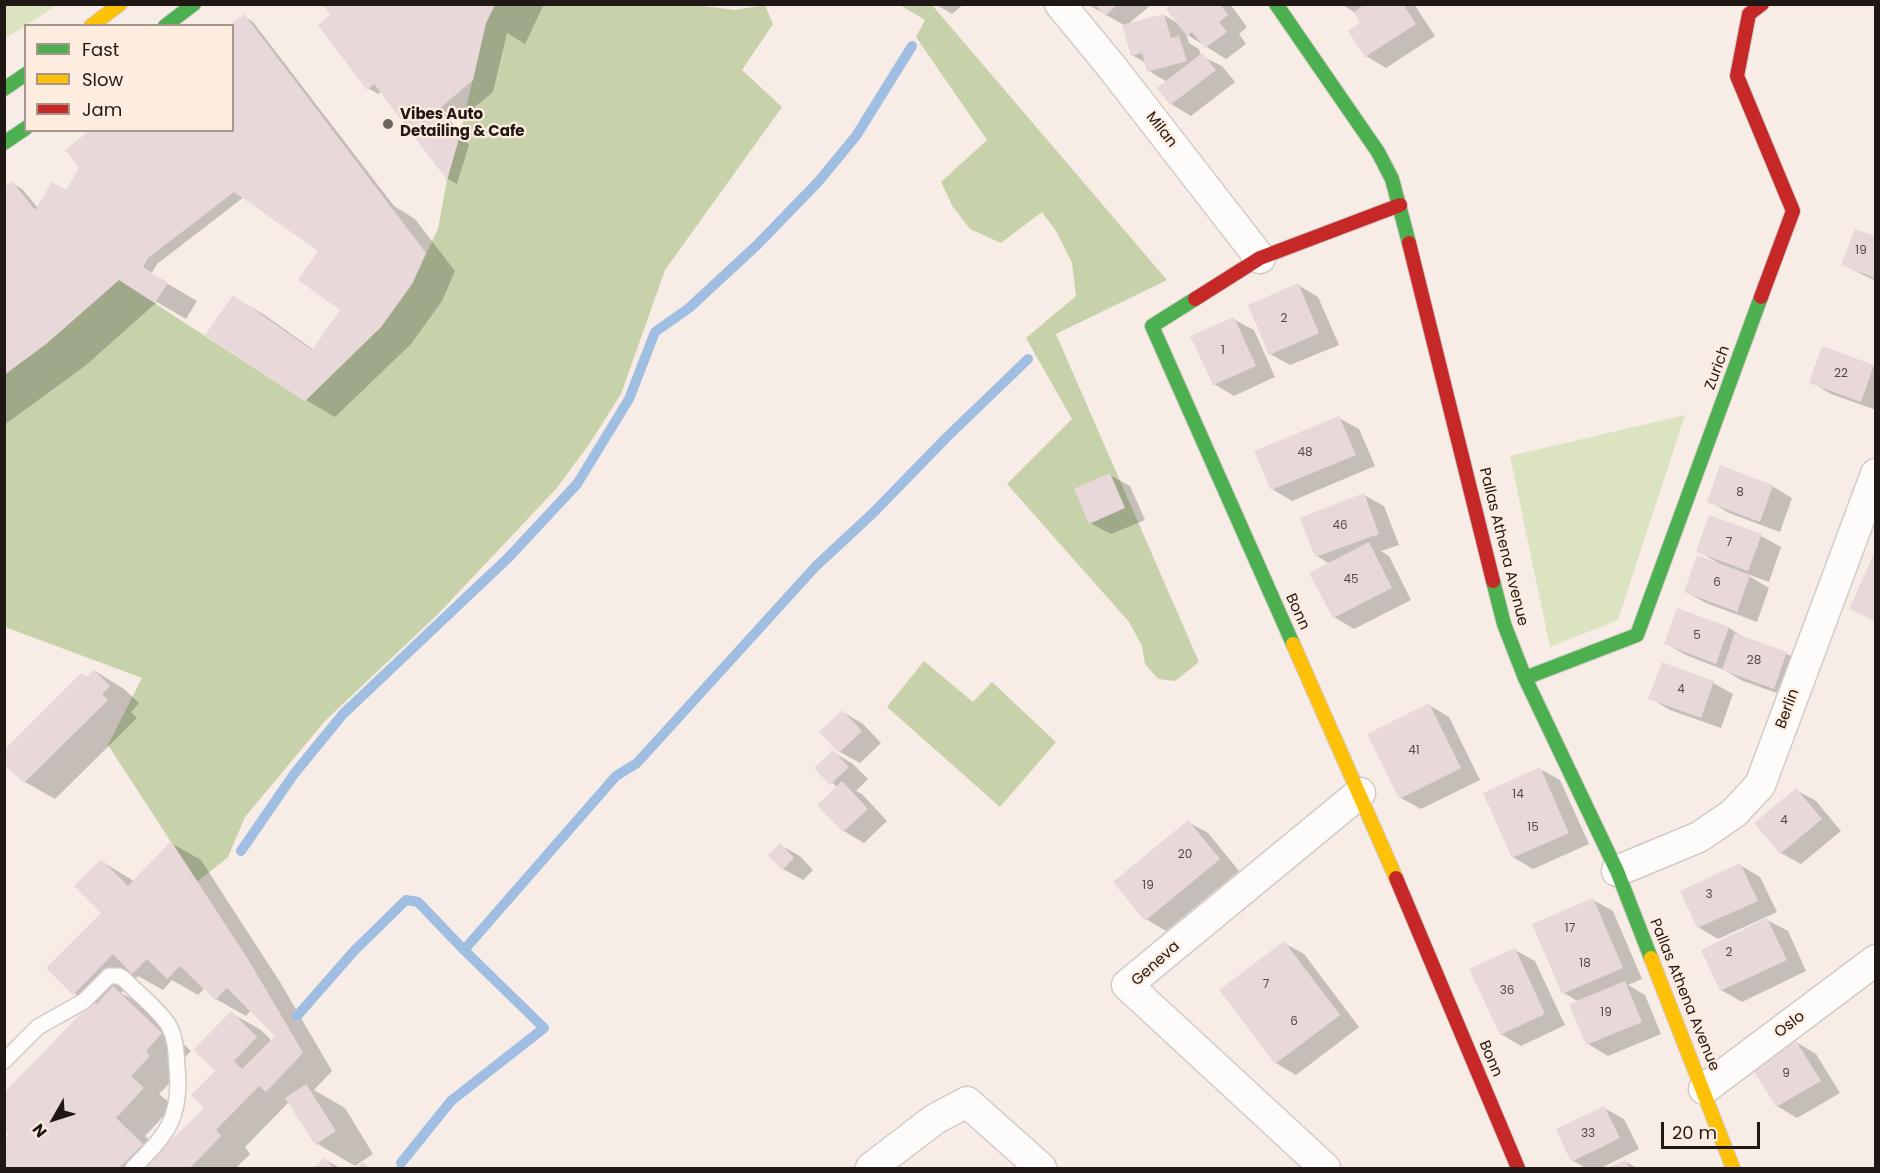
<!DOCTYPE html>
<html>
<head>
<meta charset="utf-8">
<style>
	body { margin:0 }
	#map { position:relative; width:1880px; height:1173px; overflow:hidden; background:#f7ede6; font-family:Poppins,sans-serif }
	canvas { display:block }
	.frame { position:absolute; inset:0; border:6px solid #1f1814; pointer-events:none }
	.legend { position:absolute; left:24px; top:24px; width:210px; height:108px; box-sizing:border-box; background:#feecdf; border:2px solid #a5978e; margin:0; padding:8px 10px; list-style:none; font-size:18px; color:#1f1814 }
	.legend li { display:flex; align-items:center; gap:12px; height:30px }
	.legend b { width:30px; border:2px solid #a5978e }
	.north { position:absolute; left:24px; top:1089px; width:60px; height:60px; -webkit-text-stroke:4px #feecdf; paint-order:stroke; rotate:231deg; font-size:16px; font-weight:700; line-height:24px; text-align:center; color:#1f1814 }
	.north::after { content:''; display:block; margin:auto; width:21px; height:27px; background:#1f1814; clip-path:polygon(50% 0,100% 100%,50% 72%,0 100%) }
	.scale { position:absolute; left:1661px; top:1122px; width:99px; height:27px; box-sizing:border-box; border:3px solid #1f1814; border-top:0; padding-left:8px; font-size:18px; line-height:21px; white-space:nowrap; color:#1f1814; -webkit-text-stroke:4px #feecdf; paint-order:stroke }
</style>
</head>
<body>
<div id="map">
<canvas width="1880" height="1173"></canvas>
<div class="frame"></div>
<ul class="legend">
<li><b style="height:8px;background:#4caf50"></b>Fast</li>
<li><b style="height:8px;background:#ffc107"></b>Slow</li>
<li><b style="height:8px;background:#c62828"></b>Jam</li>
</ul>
<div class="north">N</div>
<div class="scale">20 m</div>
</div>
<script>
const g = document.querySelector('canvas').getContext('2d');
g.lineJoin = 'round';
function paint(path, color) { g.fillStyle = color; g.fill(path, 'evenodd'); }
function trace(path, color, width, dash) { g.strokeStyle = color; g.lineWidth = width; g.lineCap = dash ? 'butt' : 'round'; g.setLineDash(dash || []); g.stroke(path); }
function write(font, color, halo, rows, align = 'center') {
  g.font = font + ' Poppins,sans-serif'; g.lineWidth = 4.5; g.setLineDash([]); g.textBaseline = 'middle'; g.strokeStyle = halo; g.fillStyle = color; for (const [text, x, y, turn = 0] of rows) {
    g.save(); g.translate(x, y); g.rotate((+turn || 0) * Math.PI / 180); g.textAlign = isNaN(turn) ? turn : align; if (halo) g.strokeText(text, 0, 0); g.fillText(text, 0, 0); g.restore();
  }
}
const green = new Path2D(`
	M5,4H57V5L5,39Z
	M1685,415L1618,620L1550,647L1510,456Z`);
const forest = new Path2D(`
	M688,4L735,10L765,5L773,24L742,70L782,107L665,270L621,394L590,443L556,489L438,614L325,721L245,817L228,857L197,882L108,745L142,678L5,627L4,375L46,344L119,280L305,401L381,327L412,284L438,229L447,180L459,138L486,23L495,5Z
	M900,5H932L1167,280L1056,334L1199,662L1175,681L1158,679L1145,664L1142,646L1129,622L1007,484L1072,419L1026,338L1076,296L1072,263L1056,231L1042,212L1001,243L970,229L953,207L941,182L987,140L916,37L925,20Z
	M924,661L973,702L992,682L1056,742L1000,807L887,707Z`);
const shadow = new Path2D(`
	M323,4H544L525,44L507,33L493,92L459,120L443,111L469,145L457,184L448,179L382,91L378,94L368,88L336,20Z
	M935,4H964L952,14Z
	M1087,4H1152L1126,26L1164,15L1179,24L1175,4H1230L1247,27L1239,34L1246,44L1226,59L1186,34L1189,43L1199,49L1201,56L1222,66L1235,82L1191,116L1171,104L1167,82L1149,71L1146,63L1132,55L1124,25Z
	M1341,4H1414L1435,36L1386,68L1366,56L1363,22L1357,14Z
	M244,16L253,22L394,206L415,219L455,271L442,301L411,344L335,417L306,400L233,297L263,314L314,350L342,309L321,252L244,197L157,264L151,274L197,301L186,319L157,302L85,366L4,425V189L12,183L22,189L38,208L66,192L232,130Z
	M1856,231L1876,238V281L1843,265Z
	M1298,285L1318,297L1339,345L1290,365L1270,354Z
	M1233,319L1254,330L1275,377L1234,396L1214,384Z
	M1873,366L1876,368V410L1831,394L1811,382Z
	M1339,418L1359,429L1375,466L1292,501L1272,489Z
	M1110,475L1130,486L1145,520L1111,534L1090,523Z
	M1772,486L1792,498L1780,532L1729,513L1709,501Z
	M1364,495L1384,506L1399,545L1381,551L1389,556L1411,600L1354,629L1334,617L1330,564L1317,556Z
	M1761,536L1781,547L1769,582L1750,575L1749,576L1769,588L1757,622L1706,603L1686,592L1718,563L1698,551Z
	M1876,555V622L1851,608Z
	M1678,610L1729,628L1747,639L1787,654L1807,665L1794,699L1743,681L1724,670L1686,655L1666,644Z
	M1663,664L1713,683L1733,694L1721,728L1670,710L1650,698Z
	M95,671L124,689L139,703L131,712L137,718L55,799L25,782L4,761L81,674L88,678Z
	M1429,705L1449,717L1480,780L1421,809L1401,798Z
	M843,712L863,724L881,743L860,763L840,752Z
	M833,752L853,764L868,779L856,791L862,794L887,821L864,843L844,831L819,805L837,787L816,768Z
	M1540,769L1560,780L1589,844L1533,869L1513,857Z
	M1796,790L1816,801L1841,831L1801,864L1781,853Z
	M1188,822L1208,833L1239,871L1166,931L1146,919Z
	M171,843L201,860L280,982L332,1071L314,1090L345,1108L373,1154L355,1166L316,1143L292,1106L288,1103L245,1147L250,1154L236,1168H4V1142L92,1004L74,993L103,913L101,861L134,881ZM138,976L163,990L172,980L198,995L205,988L216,999L246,1016L251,1010L277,1036L272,1041L261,1030L231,1013L206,1108L162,1152L145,1136L173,1106L159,1094L179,1073L174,1069L191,1051L143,1005L121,993Z
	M780,845L800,856L813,870L803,880L783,869Z
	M1740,865L1760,877L1777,912L1718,939L1698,927Z
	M1593,900L1613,911L1642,979L1628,985L1645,995L1661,1034L1608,1056L1588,1044L1571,1005L1579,1002L1564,993Z
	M1767,920L1788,931L1806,971L1742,1002L1721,990Z
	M1284,943L1304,954L1359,1027L1296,1075L1276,1063L1221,990Z
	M1515,950L1535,961L1565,1025L1521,1046L1501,1034Z
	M1796,1042L1816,1054L1840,1093L1797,1118L1777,1106Z
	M1604,1108L1624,1119L1639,1149L1601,1168H1586L1573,1161Z
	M324,1159L340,1168H315Z
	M1626,1162L1637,1168H1611Z`);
const stream = new Path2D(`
	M241,851L294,774L343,714L508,558L577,484L629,399L655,332L689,308L757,245L818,182L856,136L912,46
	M464,950L616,776L637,763L816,566L873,513L947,437L1028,359
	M297,1016L354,951L406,900L418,902L464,950L544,1028L451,1101L401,1163`);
const building = new Path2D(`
	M322,4H495L486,23L473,80L438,110L459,138L447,180L374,84L367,90L318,25L330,15Z
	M1095,4H1118L1105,16Z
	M1173,4H1220L1228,15L1219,22L1227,32L1205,48L1192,32L1187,36L1166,9Z
	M1365,4H1403L1416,24L1365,57L1348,31L1360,22L1354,12Z
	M244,14L426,253L412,284L381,327L305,401L205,335L233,295L312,350L340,310L298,280L318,251L234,192L148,258L143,267L168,283L155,303L119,280L46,344L4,375V187L12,181L35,210L52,182L66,190L79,168L65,150L90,130H232V26H229Z
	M1164,14L1171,38L1179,36L1187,61L1147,72L1142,53L1131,56L1122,25Z
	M1202,53L1216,70L1170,105L1157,88Z
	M1855,229L1875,236V278L1841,265Z
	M1298,283L1319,333L1269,355L1248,305Z
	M1234,317L1256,366L1213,385L1190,336Z
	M1822,346L1874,365L1861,402L1809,383Z
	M1339,416L1356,455L1271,490L1254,451Z
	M1720,465L1773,485L1760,522L1707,502Z
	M1110,473L1125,508L1089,524L1074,489Z
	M1364,493L1379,534L1315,557L1300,518Z
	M1709,515L1762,534L1748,571L1696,552Z
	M1369,542L1392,588L1333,618L1309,573Z
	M1875,551V621L1849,609Z
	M1697,555L1750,575L1737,612L1684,592Z
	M1677,608L1729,627L1716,664L1664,644Z
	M1735,633L1787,652L1774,689L1722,670Z
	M1662,662L1714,681L1701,718L1648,699Z
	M94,670L110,686L102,694L108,700L24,783L4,764V750L81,673L86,678Z
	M1429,703L1461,768L1399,799L1367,734Z
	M842,710L862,731L839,753L819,732Z
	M833,750L849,767L830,785L814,768Z
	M1540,767L1569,833L1512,858L1483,793Z
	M842,781L868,809L843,832L817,805Z
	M1796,788L1822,819L1780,854L1754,823Z
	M1188,820L1220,859L1145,921L1113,882Z
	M171,841L251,964L303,1053L266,1092L259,1086L216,1130L221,1136L190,1168H143L204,1108L191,1095L215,1071L193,1050L231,1011L257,1037L234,1061L242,1069L275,1036L227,988L215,1000L180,966L167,979L147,959L132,974L113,954L73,995L46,968L101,913L74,886L101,859L128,886Z
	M780,843L794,858L782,870L768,855Z
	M1740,863L1758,901L1697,928L1680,891Z
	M1593,898L1623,968L1562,994L1532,924Z
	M1767,918L1787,960L1720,991L1701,950Z
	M1284,941L1340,1015L1275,1064L1219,990Z
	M1515,948L1545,1014L1500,1035L1469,969Z
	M1625,981L1642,1022L1586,1045L1569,1004Z
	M113,986L162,1033L146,1051L150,1056L131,1076L144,1088L116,1118L143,1144L119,1168H4V1140L9,1135L4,1131L7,1125L4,1122V1093L93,1001L97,1004Z
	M1796,1041L1821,1081L1776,1107L1751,1067Z
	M306,1084L336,1131L315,1145L285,1098Z
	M1604,1106L1620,1138L1571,1162L1556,1129Z
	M324,1158L334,1168H313Z
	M1626,1160L1629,1168H1607Z
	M363,1162L369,1168H356Z`);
const lane = new Path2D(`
	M4,1061L38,1027L84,1001L109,976H119L124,979C138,994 159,1009 169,1026C176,1039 176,1053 177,1067C182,1118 167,1134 133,1168`);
const street = new Path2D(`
	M1060,4L1111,66L1260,258
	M1617,871L1699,837L1734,813L1760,785L1876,474
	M1704,1089L1876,960
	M871,1168L935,1119L967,1102L1041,1168
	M1325,1168L1127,985L1360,793`);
const fast = new Path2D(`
	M1276,4L1378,152L1392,179L1409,243
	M165,26L194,4
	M4,89L26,74
	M4,143L26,128
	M1195,299L1152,326L1293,644
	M1493,581L1504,624L1525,678L1617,871L1651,958
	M1525,678L1637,635L1761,297`);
const slow = new Path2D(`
	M91,26L120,4
	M1293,644L1396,878
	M1651,958L1733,1168`);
const jam = new Path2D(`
	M1409,243L1493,581
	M1761,297L1793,211L1737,76L1749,14L1762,4
	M1195,299L1260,258L1400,205
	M1396,878L1518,1168`);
const markers = [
	[388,124,6,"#6b635e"]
];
const numberNames = [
	["19",1861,251],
	["2",1284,319],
	["1",1223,351],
	["22",1841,374],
	["48",1305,453],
	["8",1740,493],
	["46",1340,526],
	["7",1729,543],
	["45",1351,580],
	["6",1717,583],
	["5",1697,636],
	["28",1754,661],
	["4",1681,690],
	["41",1414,751],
	["14",1518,795],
	["4",1784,821],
	["15",1533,828],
	["20",1185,855],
	["19",1148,886],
	["3",1709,895],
	["17",1570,929],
	["2",1729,953],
	["18",1585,964],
	["7",1266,985],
	["36",1507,991],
	["19",1606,1013],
	["6",1294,1022],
	["9",1786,1074],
	["33",1588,1134]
];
const poiNames = [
	["Vibes Auto",400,115],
	["Detailing & Cafe",400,132]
];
const streetNames = [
	["Milan",1161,130,52],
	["Zurich",1718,368,-70],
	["Pallas Athena Avenue",1503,547,76],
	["Bonn",1297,612,66],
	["Berlin",1788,709,-70],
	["Geneva",1156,964,-42],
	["Pallas Athena Avenue",1684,995,68],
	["Oslo",1790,1025,-37],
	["Bonn",1490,1059,67]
];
paint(green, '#dbe3c0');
paint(forest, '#c7d2aa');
paint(shadow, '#0003');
trace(stream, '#a0bee2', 10);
paint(building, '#e8d8da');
trace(lane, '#d2cac5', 18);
trace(street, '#d2cac5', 33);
trace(fast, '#d2cac5', 16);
trace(slow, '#d2cac5', 16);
trace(jam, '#d2cac5', 16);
trace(lane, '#fefcfb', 15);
trace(street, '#fefcfb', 30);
trace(fast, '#4caf50', 14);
trace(slow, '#ffc107', 14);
trace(jam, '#c62828', 14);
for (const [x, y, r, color] of markers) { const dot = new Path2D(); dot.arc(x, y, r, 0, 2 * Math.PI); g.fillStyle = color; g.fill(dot); trace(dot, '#feecdf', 2); }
write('12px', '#524946', null, numberNames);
write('bold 15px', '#1f1814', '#feecdf', poiNames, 'left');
write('15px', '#1f1814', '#feecdf', streetNames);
</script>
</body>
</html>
